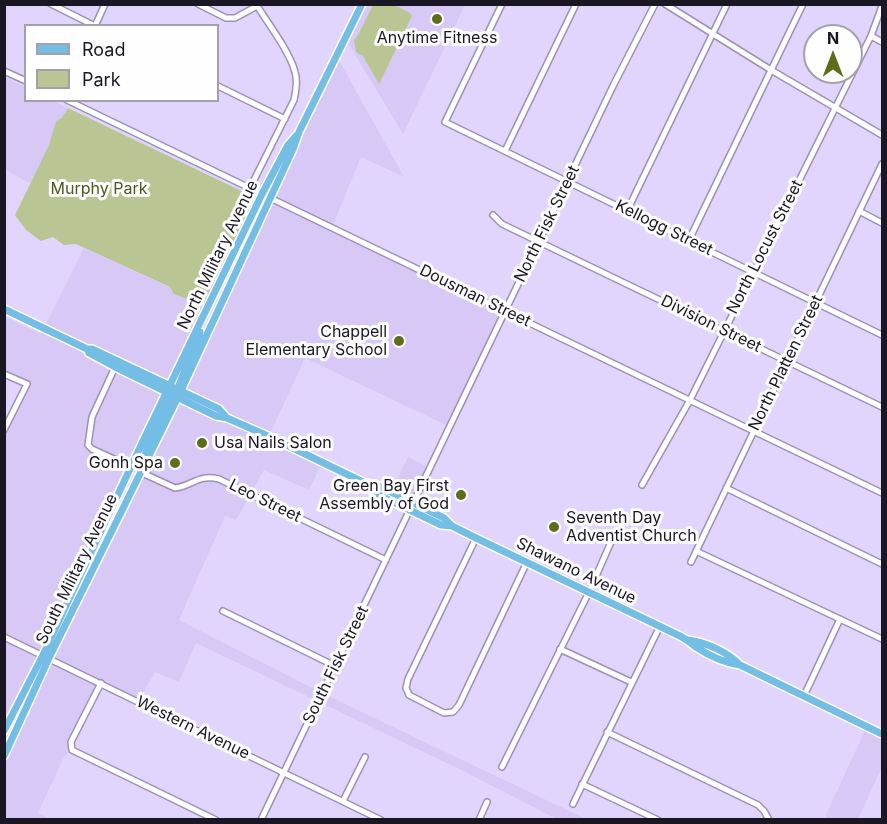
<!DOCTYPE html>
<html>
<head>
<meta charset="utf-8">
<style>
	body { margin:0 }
	#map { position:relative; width:887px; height:824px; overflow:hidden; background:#e2d5fd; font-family:Inter,sans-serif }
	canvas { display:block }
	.frame { position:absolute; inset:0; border:6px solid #1b1624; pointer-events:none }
	.legend { position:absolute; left:24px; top:24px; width:195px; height:78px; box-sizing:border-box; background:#fefefe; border:2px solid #a3a1a7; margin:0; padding:8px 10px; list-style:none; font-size:18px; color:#1b1624 }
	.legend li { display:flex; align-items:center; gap:12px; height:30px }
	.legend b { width:30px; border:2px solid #a3a1a7 }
	.north { position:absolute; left:803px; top:24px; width:60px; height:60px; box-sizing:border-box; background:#fefefe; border:2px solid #a3a1a7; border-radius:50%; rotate:0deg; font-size:16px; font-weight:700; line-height:24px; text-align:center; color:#1b1624 }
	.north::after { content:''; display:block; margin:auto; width:21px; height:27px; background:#5e6d19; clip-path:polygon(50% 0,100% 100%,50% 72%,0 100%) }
</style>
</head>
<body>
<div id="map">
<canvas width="887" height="824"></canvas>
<div class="frame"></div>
<ul class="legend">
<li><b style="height:8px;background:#74bde4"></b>Road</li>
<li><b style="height:16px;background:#b9c694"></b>Park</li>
</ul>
<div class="north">N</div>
</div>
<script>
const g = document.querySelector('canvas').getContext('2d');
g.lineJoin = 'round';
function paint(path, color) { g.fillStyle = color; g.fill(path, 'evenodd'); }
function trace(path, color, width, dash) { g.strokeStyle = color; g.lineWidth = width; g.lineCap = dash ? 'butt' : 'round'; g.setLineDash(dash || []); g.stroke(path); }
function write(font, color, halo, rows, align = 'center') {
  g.font = font + ' Inter,sans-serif'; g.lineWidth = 6; g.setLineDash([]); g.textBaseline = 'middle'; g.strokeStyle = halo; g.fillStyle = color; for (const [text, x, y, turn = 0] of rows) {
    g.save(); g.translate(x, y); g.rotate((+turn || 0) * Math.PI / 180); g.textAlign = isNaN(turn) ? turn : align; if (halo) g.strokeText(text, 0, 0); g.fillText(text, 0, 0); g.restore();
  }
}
const built = new Path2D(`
	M362,5H465L403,134L345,38Z
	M336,55L404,177L361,157L332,227L505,311L450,427L305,358L269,436L322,463L309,490L264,470L236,520L225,516L179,620L322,693L586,819H557L457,768L196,643L179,682L155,672L138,702L101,683L71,742L72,750L64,757L38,813L52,819H5L4,756L83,589L77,584L5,731V430L27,385L5,374V317L41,334L84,248L206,304L158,399L75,571L88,578Z
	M4,77L25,87L26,100L53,101L68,108L30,183L5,170Z
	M408,457L430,468L413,503L391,492Z
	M867,726L882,734V767L858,819H826L825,817Z`);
const green = new Path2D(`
	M373,5H394L410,13L412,16L379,84L363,56L356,52L354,41L358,35Z
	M68,108L252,196L255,202L206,304L196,299L192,301L174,294L170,287L76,244L64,245L53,237L41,241L26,230L15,215L49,145L56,121L62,118Z`);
const minor = new Path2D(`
	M51,4L95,26
	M198,4L226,18H235L257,6
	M502,4L445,122L882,335
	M665,4L771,70L882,135
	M95,26L105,4
	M871,36L882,42
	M4,71L26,81
	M218,86L285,119
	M67,100L882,493
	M505,151L576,4
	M250,188L294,100C296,91 298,81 295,72C290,52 267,22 256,4
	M627,211L727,4
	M859,211L882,223
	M493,215L502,224L882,407
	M689,240L803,4
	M116,365L92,417L88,445L92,449L131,467
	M4,374L27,384L4,430
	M140,472L175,488C192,486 198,474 219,479L386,560
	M642,485L690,400L871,36L882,6
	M726,488L882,564
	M476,538L408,679L406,688L409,695L444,713L453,712L459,705L527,562
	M696,551L882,639
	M691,562L882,164
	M223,611L335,666
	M4,637L381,820
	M560,649L631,682
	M101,683L71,742L72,750L216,820
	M804,696L840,619
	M607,732L758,805L764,811L769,820
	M502,767L589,592L615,533
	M582,784L658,820
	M343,801L365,757
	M573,804L660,626
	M261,820L614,84L655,4
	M479,820L487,802`);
const major = new Path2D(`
	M4,309L87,349H92L219,409L227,418
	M87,349L89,353L115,367L216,416L227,418L268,436L365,483L377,485L444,518L452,526
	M178,389C184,368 194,354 200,332
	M144,458L149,442L169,402L171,391
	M365,483L373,492L387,499L441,525L452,526L476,538L680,636C686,639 690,643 696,647C708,655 725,663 740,665L882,734
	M688,640C705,642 728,652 740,665
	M4,731L43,655L143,441L262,194L288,145L296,136
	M4,756L49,658L178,397L293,149L299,132L362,4`);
const markers = [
	[437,19,6,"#5e6d19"],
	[399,341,6,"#5e6d19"],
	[202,443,6,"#5e6d19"],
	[175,463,6,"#5e6d19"],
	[461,495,6,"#5e6d19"],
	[554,527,6,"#5e6d19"]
];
const poiNames = [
	["Anytime Fitness",437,38,"center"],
	["Chappell",387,332],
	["Elementary School",387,350],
	["Usa Nails Salon",214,443,"left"],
	["Gonh Spa",163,463],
	["Green Bay First",449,486],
	["Assembly of God",449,504],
	["Seventh Day",566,518,"left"],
	["Adventist Church",566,536,"left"]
];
const parkNames = [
	["Murphy Park",99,189]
];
const streetNames = [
	["North Fisk Street",547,224,-64],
	["Kellogg Street",664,228,26],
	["North Locust Street",765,247,-63],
	["North Military Avenue",218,255,-64],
	["Dousman Street",475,296,26],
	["Division Street",711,324,26],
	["North Platten Street",786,363,-64],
	["Leo Street",265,501,26],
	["South Military Avenue",77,569,-64],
	["Shawano Avenue",576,571,26],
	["South Fisk Street",336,665,-64],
	["Western Avenue",193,728,26]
];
paint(built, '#d7c8f6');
paint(green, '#b9c694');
trace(minor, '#9d91b6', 8);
trace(major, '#fff', 10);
trace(minor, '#fff', 5);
trace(major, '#74bde4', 7);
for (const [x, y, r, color] of markers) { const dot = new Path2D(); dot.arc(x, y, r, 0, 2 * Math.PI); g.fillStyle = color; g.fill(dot); trace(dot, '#fefefe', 2); }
write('16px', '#1b1624', '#fefefe', poiNames, 'right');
write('16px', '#4d581f', '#fefefe', parkNames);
write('16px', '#1b1624', '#fefefe', streetNames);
</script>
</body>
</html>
